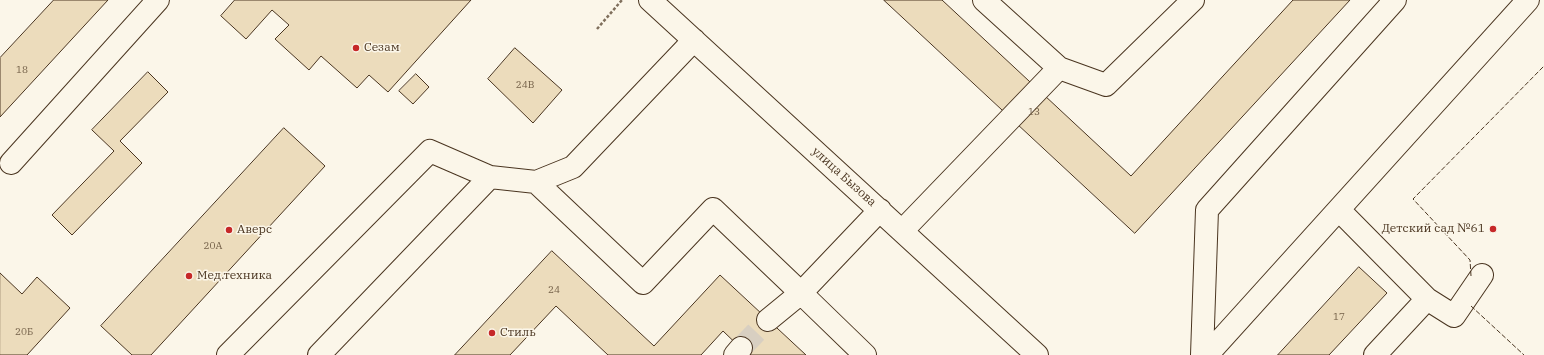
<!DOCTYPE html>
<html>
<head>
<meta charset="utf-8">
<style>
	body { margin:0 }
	canvas { display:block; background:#fbf6e9 }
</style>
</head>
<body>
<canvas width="1544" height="355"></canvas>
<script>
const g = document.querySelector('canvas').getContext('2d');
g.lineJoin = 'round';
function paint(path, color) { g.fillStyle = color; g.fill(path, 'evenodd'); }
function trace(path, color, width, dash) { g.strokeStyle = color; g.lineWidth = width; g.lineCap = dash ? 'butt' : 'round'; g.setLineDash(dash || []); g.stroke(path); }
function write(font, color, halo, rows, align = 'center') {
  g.font = font + ' "IBM Plex Serif",serif'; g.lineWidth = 3; g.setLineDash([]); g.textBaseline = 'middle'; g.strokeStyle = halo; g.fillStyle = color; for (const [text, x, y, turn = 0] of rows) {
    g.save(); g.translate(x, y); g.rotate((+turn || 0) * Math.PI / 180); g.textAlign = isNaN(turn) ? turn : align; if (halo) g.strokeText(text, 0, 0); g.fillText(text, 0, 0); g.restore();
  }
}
const building = new Path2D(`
	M54,0H108L0,117V58Z
	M235,0H471L388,92L369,75L357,88L321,56L309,70L275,39L289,25L272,10L246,39L221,16Z
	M884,0H942L1131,176L1293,0H1350L1135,233Z
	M515,48L562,90L533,123L488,79Z
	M148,72L168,92L120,141L142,163L72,235L52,215L114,151L92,130Z
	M416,74L429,87L413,104L399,91Z
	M284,128L325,166L151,355H132L101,326Z
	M552,251L654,346L720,275L806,355H748L723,331L701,355H608L556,306L510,355H455Z
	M1359,267L1387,293L1329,355H1278Z
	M0,273L22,294L37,277L70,308L27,355H0Z`);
const minorTunnel = new Path2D(`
	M741,348L768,320`);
const path = new Path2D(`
	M597,29L622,0`);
const minor = new Path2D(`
	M650,0L1037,355
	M984,0L1059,68L1106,85L1193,0
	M11,163L158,0
	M536,182L643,283L713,209L801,293L768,320
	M1339,210L1427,299L1375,355
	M902,231L1059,68
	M1427,299L1454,316L1482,275
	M228,355L430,151L490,177
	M319,355L490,177L536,182L573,167L694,40
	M735,355L741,348
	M865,355L801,293L880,210
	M1202,355L1207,210L1395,0
	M1207,355L1528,0`);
const fence = new Path2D(`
	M1471,276L1470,260L1413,199L1544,66
	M1471,306L1524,355`);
const markers = [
	[356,48,4,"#c62828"],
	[1493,229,4,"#c62828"],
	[229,230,4,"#c62828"],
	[189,276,4,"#c62828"],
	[492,333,4,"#c62828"]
];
const numberNames = [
	["18",22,70],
	["24В",525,85],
	["13",1034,112],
	["20А",213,246],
	["24",554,290],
	["17",1339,317],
	["20Б",24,332]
];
const poiNames = [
	["Сезам",364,48],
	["Детский сад №61",1485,229,"right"],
	["Аверс",237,230],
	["Мед.техника",197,276],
	["Стиль",500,333]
];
const streetNames = [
	["улица Бызова",844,177,42]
];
paint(building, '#ecdcbc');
trace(building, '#4a3520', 1);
trace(minorTunnel, '#d8cfc1', 22, [22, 11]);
trace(minor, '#4a3520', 24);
trace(path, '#7f6f5c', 2.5, [3, 2]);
trace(minor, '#fbf6e9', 22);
trace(fence, '#4a3520', 1, [5, 2]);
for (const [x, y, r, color] of markers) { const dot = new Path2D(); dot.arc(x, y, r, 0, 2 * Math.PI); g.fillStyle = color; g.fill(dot); trace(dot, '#fbf6e9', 1.5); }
write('10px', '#725f47', null, numberNames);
write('12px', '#4a3520', '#fbf6e9', poiNames, 'left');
write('12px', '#4a3520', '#fbf6e9', streetNames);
</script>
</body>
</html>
